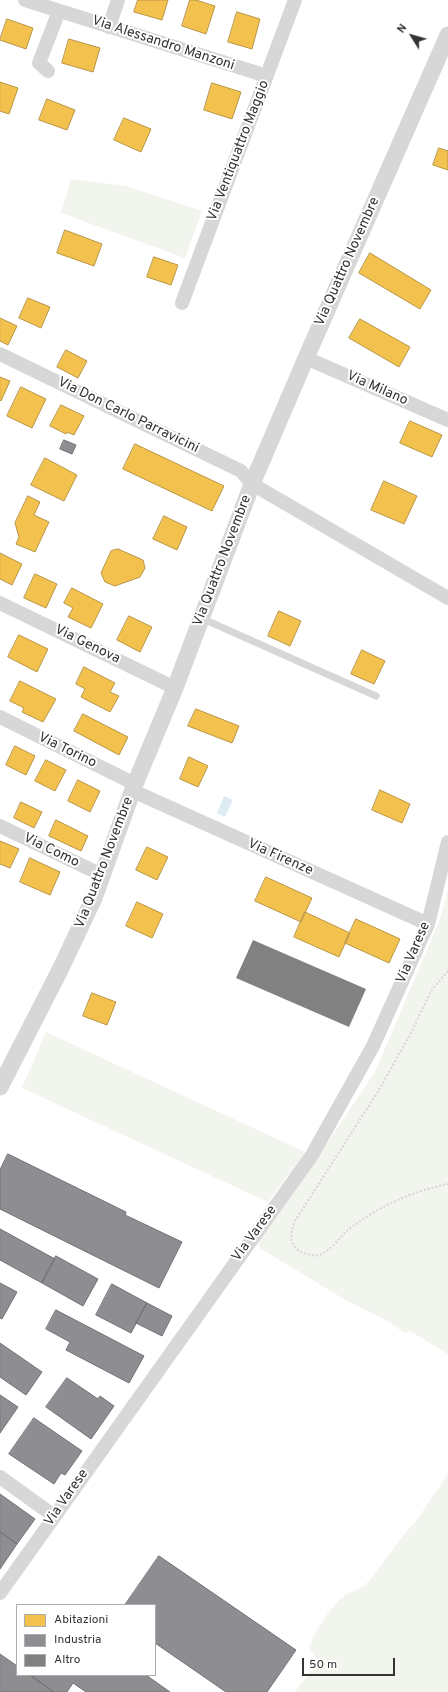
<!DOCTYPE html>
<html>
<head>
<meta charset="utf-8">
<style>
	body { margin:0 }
	#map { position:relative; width:448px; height:1692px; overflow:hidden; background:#fff; font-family:Overpass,sans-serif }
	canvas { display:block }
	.legend { position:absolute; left:16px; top:1604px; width:140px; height:72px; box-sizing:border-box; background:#fff; border:1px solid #adadad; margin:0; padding:5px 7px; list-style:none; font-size:12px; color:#333 }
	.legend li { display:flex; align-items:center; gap:8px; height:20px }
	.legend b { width:20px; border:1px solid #adadad }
	.north { position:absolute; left:392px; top:16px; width:40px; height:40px; -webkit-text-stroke:3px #fff; paint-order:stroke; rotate:307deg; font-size:11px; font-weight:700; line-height:16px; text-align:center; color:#333 }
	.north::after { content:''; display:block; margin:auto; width:14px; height:18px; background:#333; clip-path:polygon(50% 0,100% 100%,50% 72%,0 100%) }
	.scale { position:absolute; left:302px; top:1658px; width:93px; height:18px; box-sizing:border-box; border:2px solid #333; border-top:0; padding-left:5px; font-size:12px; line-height:14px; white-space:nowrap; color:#333; -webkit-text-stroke:3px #fff; paint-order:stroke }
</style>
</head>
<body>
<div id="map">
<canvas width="448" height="1692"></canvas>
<ul class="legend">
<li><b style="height:11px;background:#f2c14e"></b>Abitazioni</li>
<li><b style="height:11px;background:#8d8d92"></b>Industria</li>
<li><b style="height:11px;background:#818181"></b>Altro</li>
</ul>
<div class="north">N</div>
<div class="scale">50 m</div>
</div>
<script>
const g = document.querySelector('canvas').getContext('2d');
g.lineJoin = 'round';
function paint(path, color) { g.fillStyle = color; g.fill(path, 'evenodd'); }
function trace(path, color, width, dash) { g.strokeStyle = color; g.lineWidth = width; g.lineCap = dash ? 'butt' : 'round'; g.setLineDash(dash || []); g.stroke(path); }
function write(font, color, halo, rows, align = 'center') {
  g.font = font + ' Overpass,sans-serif'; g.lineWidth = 4; g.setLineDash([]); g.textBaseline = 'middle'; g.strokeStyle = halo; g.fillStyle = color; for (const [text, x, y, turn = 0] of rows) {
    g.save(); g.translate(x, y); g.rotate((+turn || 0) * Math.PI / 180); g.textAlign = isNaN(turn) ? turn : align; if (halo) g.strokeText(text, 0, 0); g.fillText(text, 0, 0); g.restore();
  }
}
const green = new Path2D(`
	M71,179L126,186L202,211L185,258L61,213Z
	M448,889V1354L410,1331L405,1333L400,1330L388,1321L349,1302L266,1252L260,1248L258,1244L260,1238L293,1194L375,1072L440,919Z
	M46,1032L305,1152L268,1202L22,1088Z
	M448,1474V1692H295L318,1661L309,1648L314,1635L328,1613L340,1599L348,1593L357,1590L365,1585L373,1576L401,1538L416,1521Z`);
const water = new Path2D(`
	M224,796L233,800L225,817L217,813Z`);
const homes = new Path2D(`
	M138,0H168L162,20L134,12Z
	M190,0H196L215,6L206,34L182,26Z
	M237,12L260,19L252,49L228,42Z
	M7,19L33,28L26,49L0,40Z
	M69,39L100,48L93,72L62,63Z
	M0,82L18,88L9,114L0,111Z
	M212,83L241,92L232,119L204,110Z
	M47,99L75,110L67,130L39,120Z
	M124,118L151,129L141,152L114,140Z
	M439,148L448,151V170L433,165Z
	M65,230L102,244L94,266L57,253Z
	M370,253L431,290L420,309L359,273Z
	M154,257L178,265L171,285L147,277Z
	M28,298L50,307L41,328L19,318Z
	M0,318L17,326L8,345L0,341Z
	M360,319L410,347L399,367L349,338Z
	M66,350L87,361L78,378L57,367Z
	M0,377L10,381L1,401L0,400Z
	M21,387L46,399L32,428L7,416Z
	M61,405L84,416L74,435L67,432L66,434L50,426Z
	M410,421L442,435L432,457L400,443Z
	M135,444L224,486L212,511L123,469Z
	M45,458L77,475L64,501L31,485Z
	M384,481L417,496L404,524L371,510Z
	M28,496L40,502L34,515L49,522L35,552L16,544L19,537L15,523Z
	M164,516L187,527L177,550L153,539Z
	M118,549L143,560L145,568L140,577L115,586L105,582L101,573L111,551Z
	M0,553L22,564L12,585L0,579Z
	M35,574L57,584L46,608L24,598Z
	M72,588L103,604L91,628L68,617L73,608L64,603Z
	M279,611L301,621L290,646L268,636Z
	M129,616L152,627L140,652L117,640Z
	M19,635L48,649L37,672L8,657Z
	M362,650L385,661L374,684L351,674Z
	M84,667L115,683L110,692L119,696L110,712L81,697L85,689L76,684Z
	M20,681L56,699L43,722L22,712L24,708L10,701Z
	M196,709L239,726L232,743L188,726Z
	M83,714L128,737L119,755L74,731Z
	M15,746L35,756L26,775L6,765Z
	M189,757L208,766L198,787L180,779Z
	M46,760L66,770L55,791L35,781Z
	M78,780L100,791L90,812L68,801Z
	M380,790L410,804L402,823L372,810Z
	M21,802L42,812L34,828L14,818Z
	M56,820L88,836L81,851L49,836Z
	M0,841L19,849L10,868L0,864Z
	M147,847L168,857L157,880L136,870Z
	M30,858L60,872L50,895L20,882Z
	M266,877L312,898L301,922L255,901Z
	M137,902L163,914L152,938L126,926Z
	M305,912L350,933L339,957L294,937Z
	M356,919L400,939L389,963L345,943Z
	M92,993L116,1002L107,1025L83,1016Z`);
const industry = new Path2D(`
	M64,440L76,445L72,454L60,449Z
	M8,1154L126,1212L125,1215L182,1242L159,1288L0,1209V1170Z
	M0,1229L55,1259L42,1283L0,1260Z
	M56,1256L98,1279L83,1306L42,1283Z
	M0,1283L17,1292L2,1319L0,1318Z
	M112,1284L147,1303L131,1333L96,1315Z
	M147,1303L172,1316L162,1336L136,1323Z
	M56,1310L144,1356L129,1383L66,1350L70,1342L46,1329Z
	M0,1343L42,1372L26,1395L0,1377Z
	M67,1378L98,1399L100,1396L114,1406L91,1439L46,1407Z
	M0,1395L18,1407L0,1433Z
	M34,1418L82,1451L65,1475L61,1473L54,1484L9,1454Z
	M0,1494L35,1519L17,1544L0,1532Z
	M0,1532L17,1544L0,1569Z
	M159,1556L296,1650L267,1692H226L155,1643V1605H125Z
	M0,1654L17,1666V1675H30L54,1692H0Z
	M30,1675H146L170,1692H86L73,1683L67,1692H54Z`);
const building = new Path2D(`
	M253,940L366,989L349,1027L236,978Z`);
const path = new Path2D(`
	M448,971L431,991L412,1031L379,1090L295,1221C289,1236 289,1249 307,1254C311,1255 315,1256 319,1255C331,1251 340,1237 349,1229C377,1207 413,1191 448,1184`);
const service = new Path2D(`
	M201,618L376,696`);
const minor = new Path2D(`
	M25,0L267,76
	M109,27L118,0
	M48,71L39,63L59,11
	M182,303L295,0
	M0,354L241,471L252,484L448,598
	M306,358L448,420
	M0,603L175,688
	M0,717L135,784
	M133,791L428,924
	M0,826L102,875
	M0,1477L54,1516
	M0,1593L312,1155L373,1046L428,924L448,842`);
const tertiary = new Path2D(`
	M0,1087L60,970L94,898L135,784L175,688L252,484L306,358L448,35`);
const streetNames = [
	["Via Alessandro Manzoni",163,44,18],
	["Via Ventiquattro Maggio",239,151,-69],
	["Via Quattro Novembre",348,262,-66],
	["Via Milano",377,389,24],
	["Via Don Carlo Parravicini",128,416,26],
	["Via Quattro Novembre",223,561,-69],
	["Via Genova",87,645,26],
	["Via Torino",67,751,26],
	["Via Como",51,851,26],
	["Via Firenze",280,858,24],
	["Via Quattro Novembre",105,863,-69],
	["Via Varese",414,953,-67],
	["Via Varese",255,1234,-54],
	["Via Varese",67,1498,-55]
];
paint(green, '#f1f5ed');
paint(water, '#ddebf3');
paint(homes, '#f2c14e');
trace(homes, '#b99646', 1);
paint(industry, '#8d8d92');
trace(industry, '#727276', 1);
paint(building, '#818181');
trace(path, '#d6d6d6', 2, [2, 2]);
trace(service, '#d7d7d7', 7);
trace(minor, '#d7d7d7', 14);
trace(tertiary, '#d7d7d7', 17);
write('14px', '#333', '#fff', streetNames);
</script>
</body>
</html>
